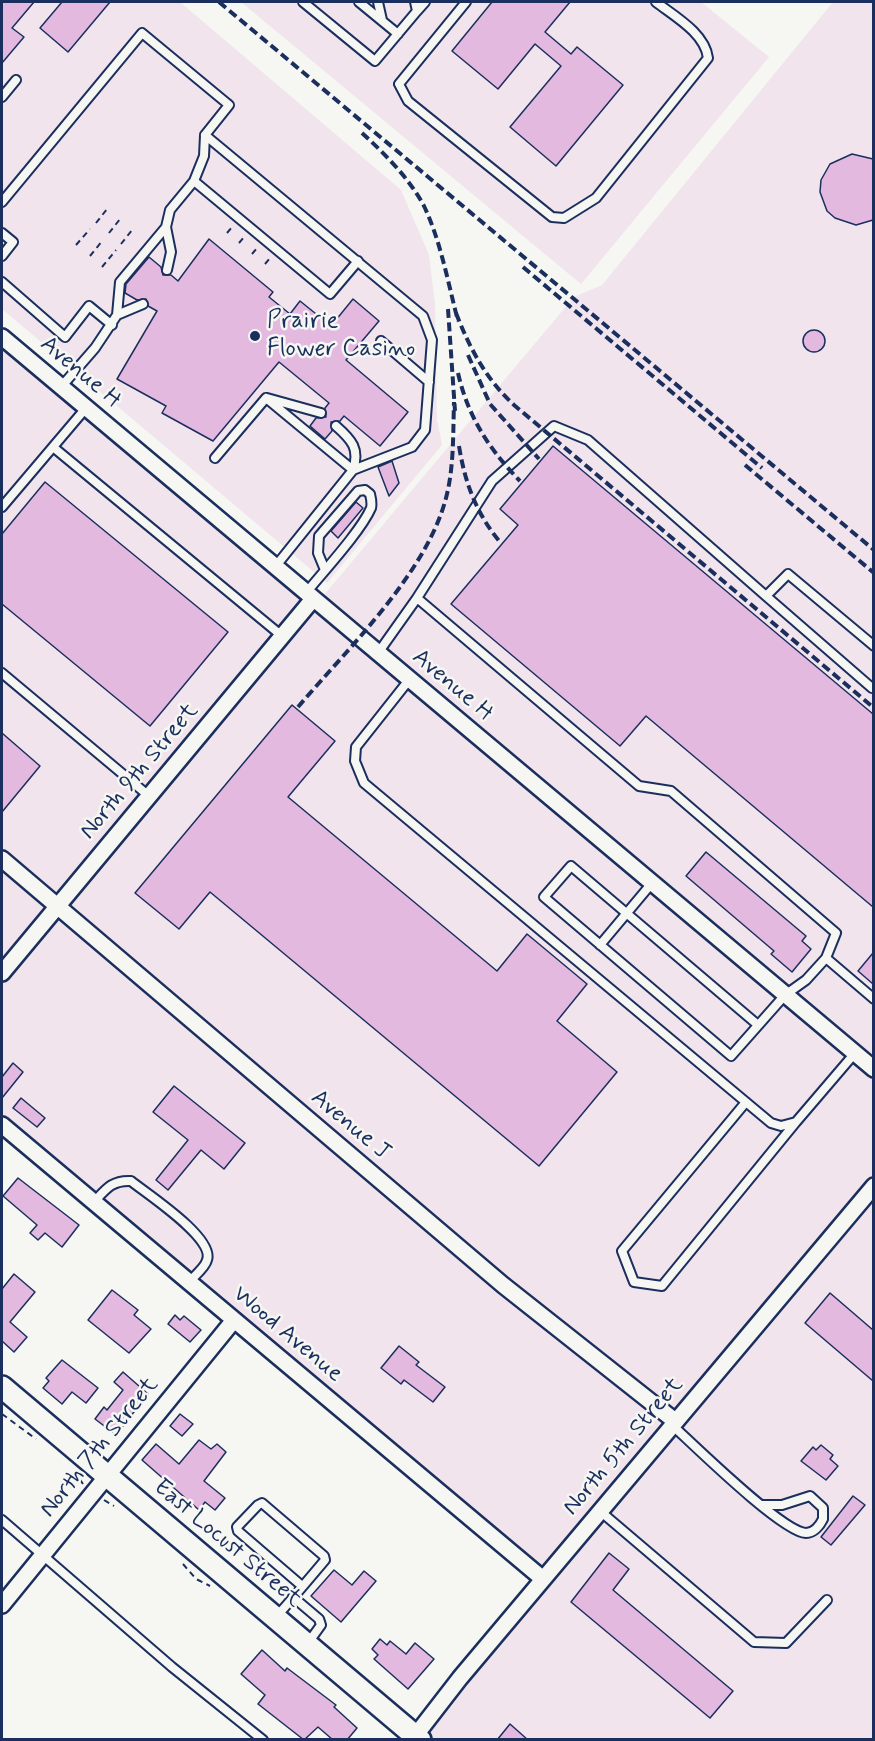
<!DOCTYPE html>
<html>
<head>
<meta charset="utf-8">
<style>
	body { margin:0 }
	#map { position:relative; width:875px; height:1741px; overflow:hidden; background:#f6f6f2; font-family:Mynerve,sans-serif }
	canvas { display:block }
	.frame { position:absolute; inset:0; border:3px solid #1b2f5e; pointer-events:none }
</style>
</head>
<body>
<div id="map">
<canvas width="875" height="1741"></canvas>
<div class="frame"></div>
</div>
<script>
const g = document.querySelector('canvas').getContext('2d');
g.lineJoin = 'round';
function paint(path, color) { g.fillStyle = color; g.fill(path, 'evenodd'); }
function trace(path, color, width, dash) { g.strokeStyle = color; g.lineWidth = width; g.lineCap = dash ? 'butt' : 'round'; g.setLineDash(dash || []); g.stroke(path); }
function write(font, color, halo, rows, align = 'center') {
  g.font = font + ' Mynerve,sans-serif'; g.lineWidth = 5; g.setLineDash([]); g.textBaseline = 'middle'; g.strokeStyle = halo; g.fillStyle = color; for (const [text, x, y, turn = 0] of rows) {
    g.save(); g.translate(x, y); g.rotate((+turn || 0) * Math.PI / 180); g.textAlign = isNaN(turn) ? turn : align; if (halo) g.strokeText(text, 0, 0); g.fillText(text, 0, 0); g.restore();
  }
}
const built = new Path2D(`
	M2,2H180L401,190L429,255L435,304L437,420L442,445L327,583L2,309Z
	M241,2H701L769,57L581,284Z
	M833,2H873V1739H420L542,1580L2,1125V334L319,601L574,297L602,285Z`);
const building = new Path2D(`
	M2,2H34L12,28L24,37L2,63Z
	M62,2H110L68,52L40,28Z
	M492,2H570L545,32L571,54L577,47L623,85L556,166L510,127L561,66L535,44L498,89L452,51Z
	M852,154L873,159V220L856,225L835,218L827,211L820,192L821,180L830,164Z
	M209,239L273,292L269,297L290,314L300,301L331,326L353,299L379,321L346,360L408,412L380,446L344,416L340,421L331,422L332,431L325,439L310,426L316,418L326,417L325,408L329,403L279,362L213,441L162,413L166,406L117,379L157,311L148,306L146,299L137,300L125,293L126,284L149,257L161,267L163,275H171L178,281Z
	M803 341a11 11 0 1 1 22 0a11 11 0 1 1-22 0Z
	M553,446L873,714V907L646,716L620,746L451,604L518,525L500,509Z
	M392,461L399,483L389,496L378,467Z
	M45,482L228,632L150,726L2,604V534Z
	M356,502L363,508L338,538L331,531Z
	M292,705L335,741L288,797L497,971L527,934L587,984L557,1021L617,1072L539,1166L210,892L179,929L135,893Z
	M2,733L40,766L2,812Z
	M706,852L806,936L802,941L811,949L792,972L771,954L774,951L686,876Z
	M873,953V984L858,971Z
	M13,1063L23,1072L2,1098V1077Z
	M174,1086L245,1143L224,1169L201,1150L168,1190L156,1180L188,1140L153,1112Z
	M21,1098L45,1118L37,1127L13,1108Z
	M18,1178L79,1225L62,1247L45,1233L38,1240L30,1233L37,1225L3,1196Z
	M14,1274L35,1292L10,1322L27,1337L14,1352L2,1341V1289Z
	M112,1290L138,1310L134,1315L151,1329L129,1353L88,1320Z
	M830,1293L873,1330V1381L805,1323Z
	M175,1315L180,1320L184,1316L201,1330L190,1342L168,1324Z
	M399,1346L419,1362L416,1365L445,1387L433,1402L404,1380L401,1384L381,1368Z
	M62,1360L98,1388L86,1403L72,1392L62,1404L43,1388L49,1381L46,1378Z
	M123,1372L148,1394L116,1435L95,1419L104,1407L107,1410L123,1390L114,1382Z
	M180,1414L193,1424L182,1436L170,1426Z
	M199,1440L211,1449L217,1444L226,1452L204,1481L225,1498L215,1510L205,1502L199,1510L142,1460L156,1444L179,1464Z
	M821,1445L833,1455L830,1459L838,1466L826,1480L801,1461L813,1447L816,1450Z
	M853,1496L865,1505L831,1545L821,1537Z
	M609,1553L629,1569L613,1590L733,1691L710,1718L571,1602Z
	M334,1570L352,1585L364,1571L376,1581L341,1622L311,1596Z
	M380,1639L387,1645L390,1641L406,1654L415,1643L434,1659L408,1689L374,1659L378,1655L372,1649Z
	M262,1650L285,1671L287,1668L336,1705L334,1707L357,1728L347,1740H333L318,1727L304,1740L258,1704L265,1695L241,1674Z
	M510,1724L528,1740H497Z`);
const path = new Path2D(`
	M96,223L107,209
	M109,233L120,219
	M227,233L233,226
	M239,243L245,236
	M121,244L132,230
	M76,245L90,229
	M252,254L258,247
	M90,256L103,240
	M265,264L271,257
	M102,267L116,250
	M2,1414L36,1439
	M74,1471L83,1484
	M104,1500L114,1506
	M183,1564L196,1579L210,1586`);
const lane = new Path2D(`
	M303,2L375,61L417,11
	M359,2L398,34
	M378,2L382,20
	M415,2L417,11L425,2
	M466,2L399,84L408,101L552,217L564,218L596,198L708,58C705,33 674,16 656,2
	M2,97L16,80
	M194,181L330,294L358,261
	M2,202L142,33L229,105L205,135L423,316L432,340L425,430L412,447L353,470
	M2,233L13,242L2,256
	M167,270L171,252L166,227L170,210L194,181L204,156L205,135
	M2,282L65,337L89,306L112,325
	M117,315L120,282L166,227
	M381,341L429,382
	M61,387L95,348L117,315L143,304
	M266,398L353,470
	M267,398L321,413
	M53,447L282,636
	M215,458L266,398
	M2,507L86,408
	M275,567L353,470C360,449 352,440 336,426
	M306,593C323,572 361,531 371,508C372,504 371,498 370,494L365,490L358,491L319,536L318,553L325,570
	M766,596L872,688
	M417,598L492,481L554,426L588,440L766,596L788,574L874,646
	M378,653L417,598L639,786L671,791L836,933L826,958L806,980L785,995L731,1056L544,897L571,866L758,1025
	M2,673L149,796
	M409,680L356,747L355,761L364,783L771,1123L781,1126L796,1122L855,1053
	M600,945L652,883
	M826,958L874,999
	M746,1102L622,1251L634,1282L662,1286L796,1122
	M94,1202C106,1189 112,1180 131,1181C147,1194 215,1238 207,1260C205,1268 194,1276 189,1282
	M672,1425C694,1445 782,1532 806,1533C814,1533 820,1525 823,1519V1508L810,1496L782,1505H761
	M600,1511L754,1642L786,1643L827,1600
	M2,1520L172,1667L263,1740
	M293,1597L319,1619L321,1625L308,1643
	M277,1616C293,1598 309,1579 325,1560L324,1556L262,1503L258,1505L237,1527L238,1531L302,1586`);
const street = new Path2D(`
	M2,337L874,1069
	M2,859L503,1285L675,1421
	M2,973L313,599
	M2,1125L543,1579
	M2,1605L234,1320
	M412,1740L460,1678L874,1186`);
const secondary = new Path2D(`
	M2,1387L420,1740`);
const rail = new Path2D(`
	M219,2L874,550
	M362,133C385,154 409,178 424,206C441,242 448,283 458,321
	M523,267L762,468
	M448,309L455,411
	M456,313C470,349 486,379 514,405L874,708
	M468,355L490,404L539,459
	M458,373C468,417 489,449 520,481
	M459,446C465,483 476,513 500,542
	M745,465L874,573
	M298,707C349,647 429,571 447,494C454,464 453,433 454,402`);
const markers = [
	[255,336,6,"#1b2f5e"]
];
const poiNames = [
	["Prairie",267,322],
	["Flower Casino",267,350]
];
const streetNames = [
	["Avenue H",80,373,40],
	["Avenue H",452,686,40],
	["North 9th Street",140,772,-50],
	["Avenue J",350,1126,40],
	["Wood Avenue",287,1335,40],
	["North 5th Street",624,1447,-50],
	["North 7th Street",100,1448,-51],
	["East Locust Street",227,1544,40]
];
paint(built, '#f1e4ed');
paint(building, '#e4b9e0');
trace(building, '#1b2f5e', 1.5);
trace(lane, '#1b2f5e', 12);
trace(street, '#1b2f5e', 20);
trace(secondary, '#1b2f5e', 26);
trace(path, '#1b2f5e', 2, [6, 4.5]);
trace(lane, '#f6f6f2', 8);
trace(street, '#f6f6f2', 15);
trace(secondary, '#f6f6f2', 21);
trace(rail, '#1b2f5e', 4, [9, 4.5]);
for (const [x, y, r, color] of markers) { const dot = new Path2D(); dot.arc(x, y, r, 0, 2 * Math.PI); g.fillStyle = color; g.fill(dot); trace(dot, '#f6f6f2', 2); }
write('24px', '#1b2f5e', '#f6f6f2', poiNames, 'left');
write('24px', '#1b2f5e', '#f6f6f2', streetNames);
</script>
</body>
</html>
